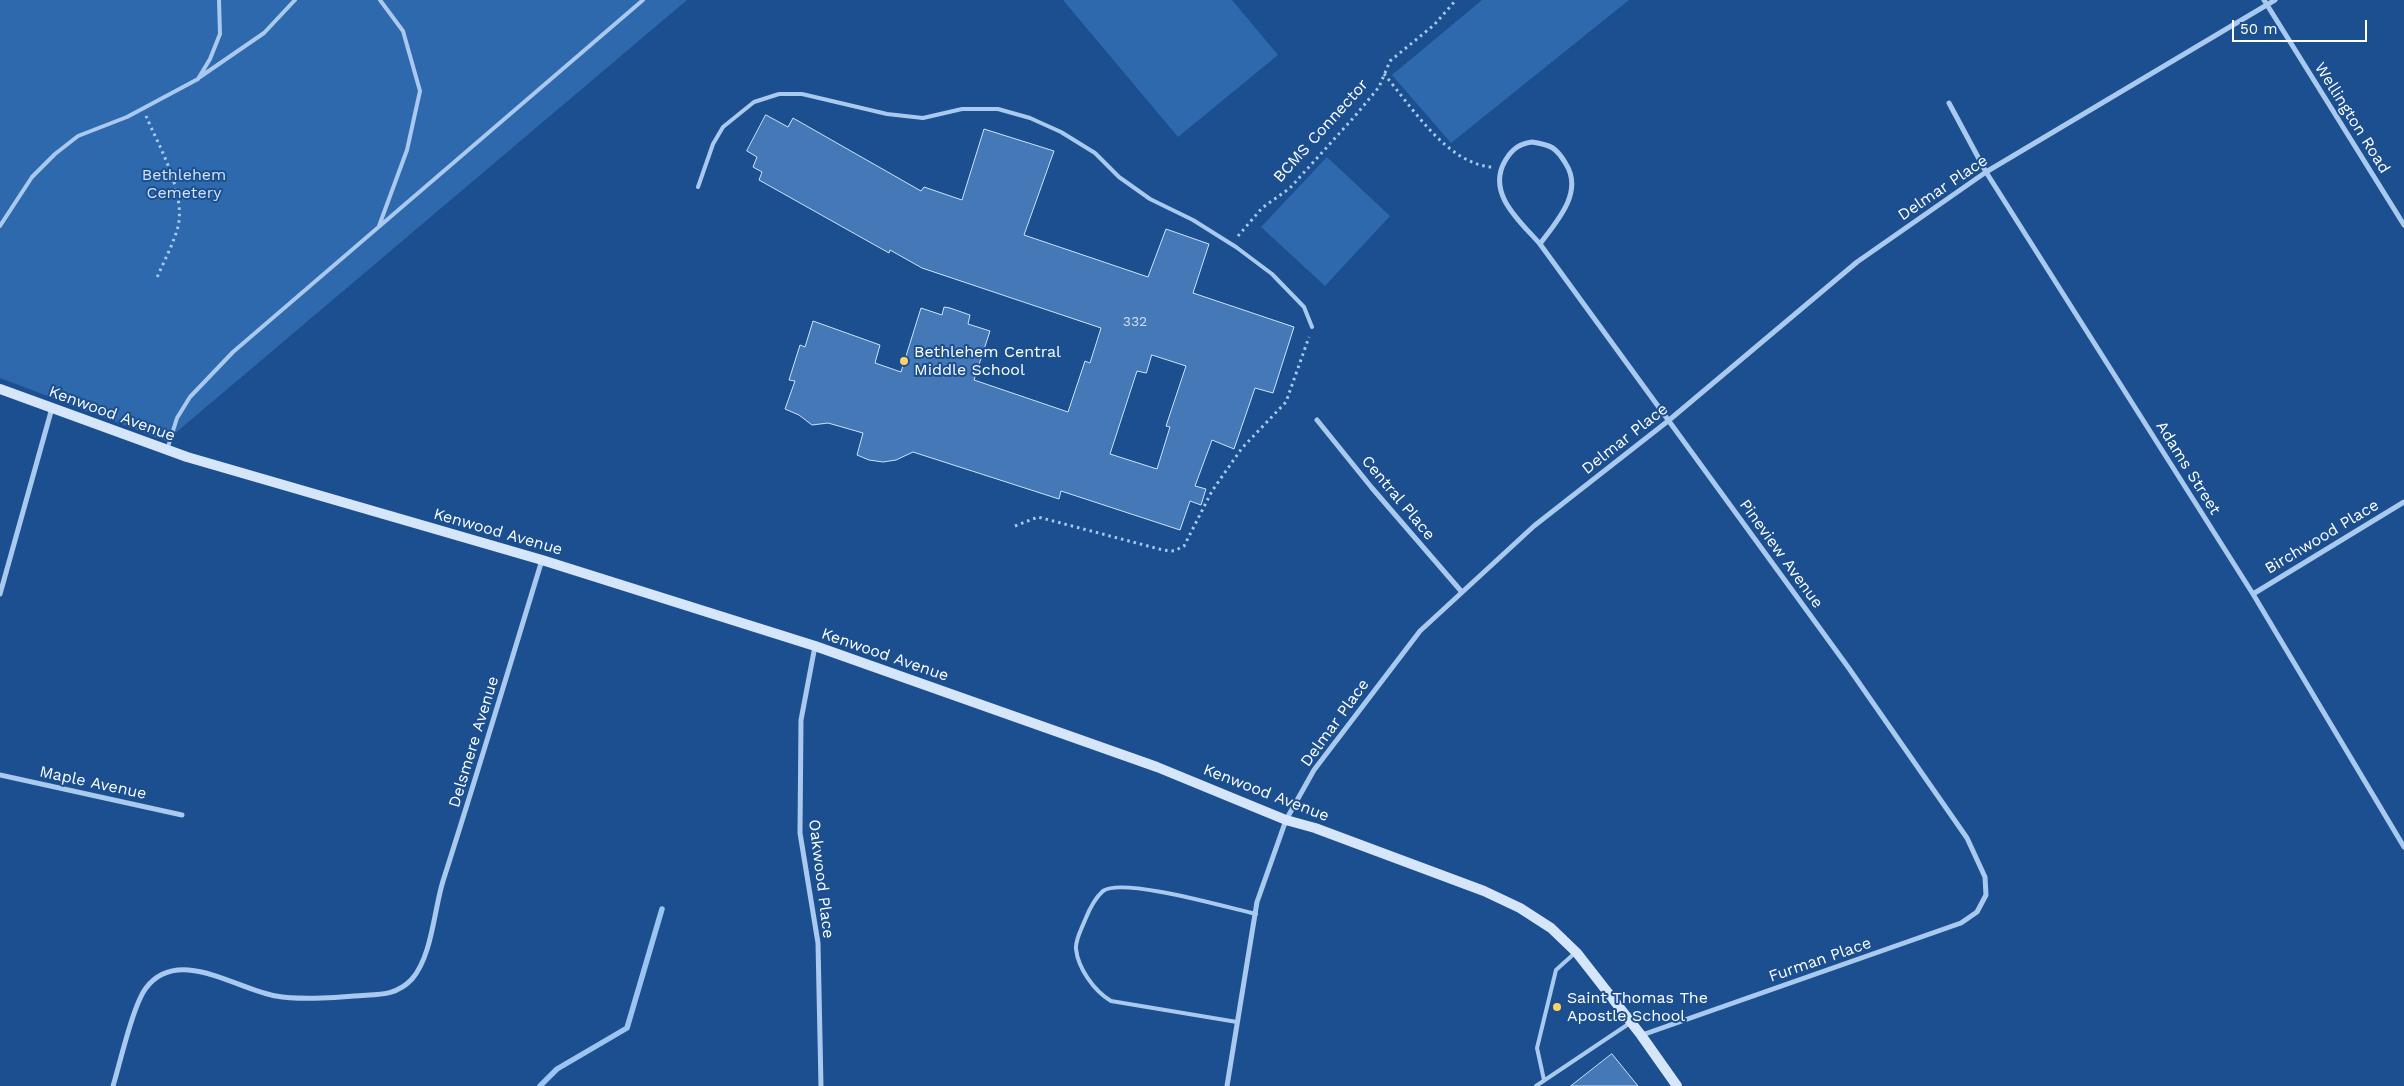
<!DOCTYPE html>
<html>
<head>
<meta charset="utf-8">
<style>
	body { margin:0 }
	#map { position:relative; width:2404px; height:1086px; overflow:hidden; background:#1b4f8f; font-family:"Work Sans",sans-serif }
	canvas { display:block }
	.scale { position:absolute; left:2232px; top:20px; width:135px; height:22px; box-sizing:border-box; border:2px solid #fff; border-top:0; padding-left:6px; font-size:15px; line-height:18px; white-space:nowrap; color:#fff; -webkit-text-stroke:4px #1b4f8f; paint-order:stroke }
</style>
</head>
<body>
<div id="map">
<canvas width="2404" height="1086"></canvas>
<div class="scale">50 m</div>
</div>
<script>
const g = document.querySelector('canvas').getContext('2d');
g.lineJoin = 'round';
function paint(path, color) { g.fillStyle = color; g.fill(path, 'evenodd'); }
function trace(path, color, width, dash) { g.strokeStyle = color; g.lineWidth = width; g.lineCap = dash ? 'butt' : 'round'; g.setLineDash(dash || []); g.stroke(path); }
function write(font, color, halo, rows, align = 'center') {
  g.font = font + ' "Work Sans",sans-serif'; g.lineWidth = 4; g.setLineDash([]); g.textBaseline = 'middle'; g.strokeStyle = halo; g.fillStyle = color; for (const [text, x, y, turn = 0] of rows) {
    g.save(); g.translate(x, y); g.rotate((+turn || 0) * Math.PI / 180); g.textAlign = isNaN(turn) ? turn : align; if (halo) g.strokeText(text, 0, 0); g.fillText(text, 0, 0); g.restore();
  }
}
const green = new Path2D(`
	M0,0H687L166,441L0,378Z
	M1063,0H1232L1278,55L1178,137Z
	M1482,0H1629L1451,143L1392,75Z
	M1327,157L1390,216L1325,286L1261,227Z`);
const stream = new Path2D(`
	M540,1086L557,1069L627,1028L662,909`);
const building = new Path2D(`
	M766,115L788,127L793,118L921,191L924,187L962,200L984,129L1054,151L1024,235L1148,277L1166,229L1209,244L1193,293L1294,327L1273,393L1255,388L1234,449L1212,440L1195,486L1206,489L1201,505L1190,501L1180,530L1061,491L1059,499L913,452L896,460L883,462L869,460L857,455L863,433L828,423L812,425L799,415L785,409L795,381L789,380L800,345L805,347L813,321L880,345L875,363L901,372L921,308L942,315L944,307L950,308L970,315L968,324L990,331L974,380L1068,412L1085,361L1090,363L1101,328L922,268L890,250L889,253L759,180L762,172L753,167L757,157L747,151ZM1152,355L1186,366L1166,426L1170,427L1157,469L1110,454L1137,371L1146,373Z
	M1612,1054L1638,1086H1571Z`);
const path = new Path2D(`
	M1384,74C1412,107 1447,164 1492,167
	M146,116C159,146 188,197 177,230C172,247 163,263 156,280
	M1238,236L1262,208L1290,188L1355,116L1379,87L1390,61L1434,25L1456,0
	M1015,526L1038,517L1163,550L1174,551L1184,546L1212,491L1242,448L1286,402L1309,337`);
const lane = new Path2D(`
	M200,77L264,33L295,0
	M698,187L713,144L723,127L754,102L779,94H802L887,114L923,118L962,109H998L1030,118L1061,132L1095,153L1119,177L1150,199L1193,220L1236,247L1272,274L1304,307L1312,327
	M0,226L32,177L55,154L78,136L127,117L198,79L210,59L220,34L219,0
	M379,226L407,150L420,91L403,31L380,0
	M167,450L177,418L190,397L233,352L643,0
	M1237,1022L1111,1001C1094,991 1078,968 1076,949C1075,940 1082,928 1085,920C1089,910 1095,898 1103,891C1123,877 1229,908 1256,914
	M1544,1080L1537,1048L1556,970L1576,952
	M1536,1086L1630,1023`);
const street = new Path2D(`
	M2264,0L2404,225
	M1949,103L1986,172L2253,594L2404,847
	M1532,142C1551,145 1556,147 1566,164C1584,193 1556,222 1540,244C1521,222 1486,194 1505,161C1512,149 1519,144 1532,142Z
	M1540,244L1848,667L1967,838L1985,877L1986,895L1977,912L1961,923L1642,1035
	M1317,420L1372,488L1461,591
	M0,594L52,408
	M2253,594L2404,502
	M815,646L801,720L800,833L818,943L821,1086
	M0,775L182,815
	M113,1086C120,1063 133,1005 146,988C178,946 236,989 276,996C296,1000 334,998 354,996C377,994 395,997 412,979C432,956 434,910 443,881C477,775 509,668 542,560
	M1227,1086L1257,902L1286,820L1314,770L1420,631L1534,526L1668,421L1857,262L1986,172L2275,0`);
const secondary = new Path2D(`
	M0,389L187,457L542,560L815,646L1157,767L1286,820L1315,828L1484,891L1520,908L1551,928L1577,953L1641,1035L1677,1086`);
const markers = [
	[904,361,5,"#ffd166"],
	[1557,1007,5,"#ffd166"]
];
const numberNames = [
	["332",1135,322]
];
const streetNames = [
	["Wellington Road",2352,118,58],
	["BCMS Connector",1321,131,-48],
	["Delmar Place",1943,188,-34],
	["Kenwood Avenue",112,414,20],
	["Delmar Place",1625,439,-38],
	["Adams Street",2188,468,58],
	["Central Place",1398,498,50],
	["Kenwood Avenue",498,532,16],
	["Birchwood Place",2322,537,-31],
	["Pineview Avenue",1781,554,54],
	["Kenwood Avenue",885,655,19],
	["Delmar Place",1335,723,-54],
	["Delsmere Avenue",474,742,-73],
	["Maple Avenue",93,783,12],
	["Kenwood Avenue",1266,793,21],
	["Oakwood Place",821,879,83],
	["Furman Place",1820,960,-19]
];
const parkNames = [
	["Bethlehem",184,175],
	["Cemetery",184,193]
];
const poiNames = [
	["Bethlehem Central",914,352],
	["Middle School",914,370],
	["Saint Thomas The",1567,998],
	["Apostle School",1567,1016]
];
paint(green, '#2e69ad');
trace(stream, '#9cc4f0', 5.5);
paint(building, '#4478b7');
trace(building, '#cfe3fa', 1);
trace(path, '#a9c9ee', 3, [2.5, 4]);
trace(lane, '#a9c9ee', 4);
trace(street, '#a9c9ee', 5);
trace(secondary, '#d6e6fa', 10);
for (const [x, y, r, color] of markers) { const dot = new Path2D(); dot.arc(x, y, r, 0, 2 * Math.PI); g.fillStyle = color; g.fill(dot); trace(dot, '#1b4f8f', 2); }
write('14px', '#d0dded', null, numberNames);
write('16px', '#fff', '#1b4f8f', streetNames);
write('16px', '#cfe3fa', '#1b4f8f', parkNames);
write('16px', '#fff', '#1b4f8f', poiNames, 'left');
</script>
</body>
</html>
